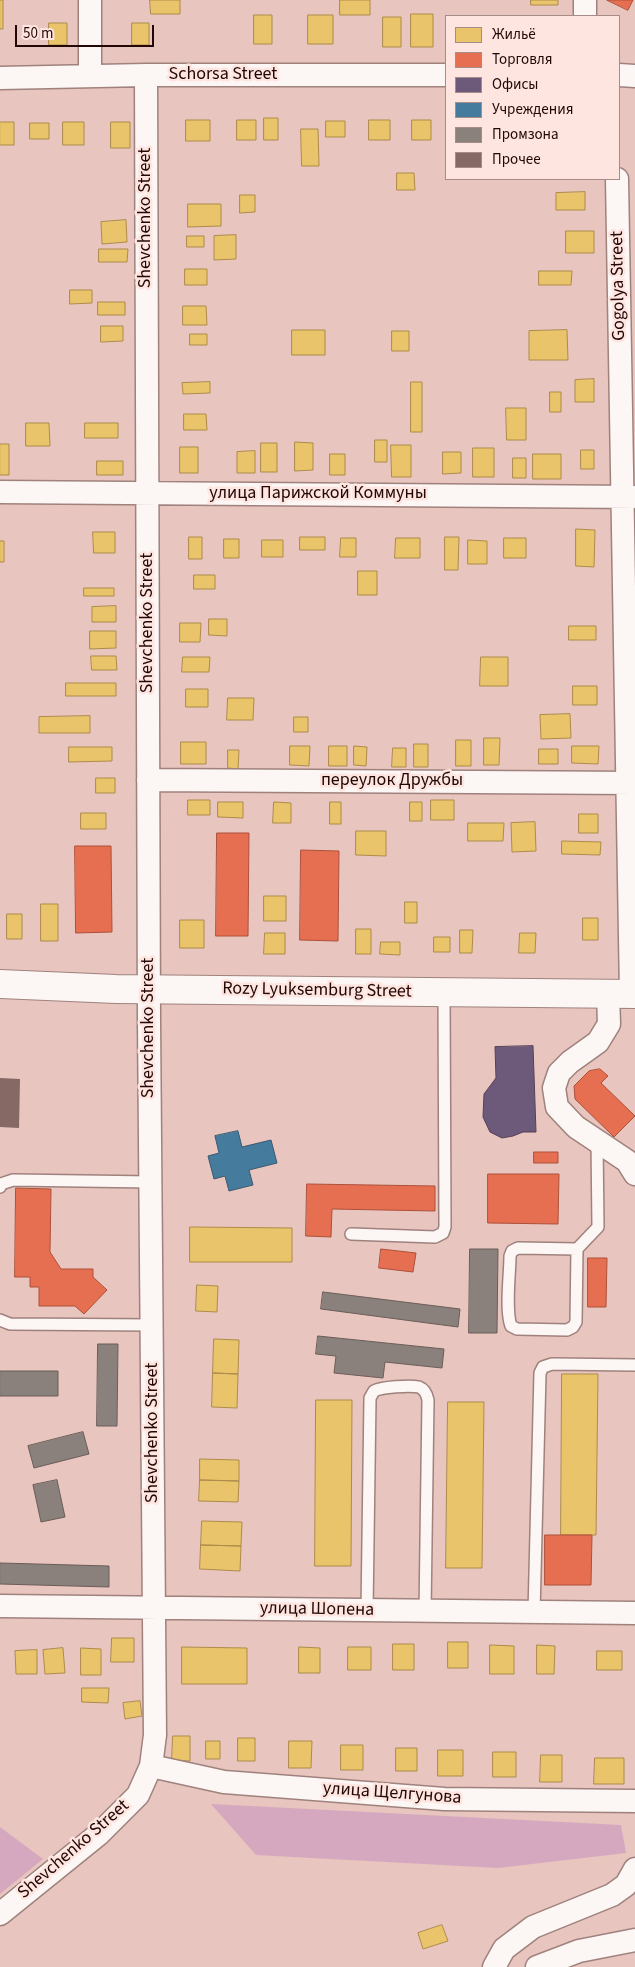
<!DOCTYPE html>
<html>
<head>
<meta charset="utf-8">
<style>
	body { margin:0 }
	#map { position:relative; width:635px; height:1967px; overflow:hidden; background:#e8c5be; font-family:"Source Sans 3",sans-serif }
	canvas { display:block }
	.legend { position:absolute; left:445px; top:15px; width:175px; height:165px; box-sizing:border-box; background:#fee5e0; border:1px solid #a68c88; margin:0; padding:6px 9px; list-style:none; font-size:15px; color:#220704 }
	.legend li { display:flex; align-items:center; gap:10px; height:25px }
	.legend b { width:25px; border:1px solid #a68c88 }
	.scale { position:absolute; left:15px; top:25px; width:139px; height:22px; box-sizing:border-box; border:2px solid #220704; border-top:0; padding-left:6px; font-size:15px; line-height:18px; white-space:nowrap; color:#220704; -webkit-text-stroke:4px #fee5e0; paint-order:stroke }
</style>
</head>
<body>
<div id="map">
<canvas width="635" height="1967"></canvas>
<ul class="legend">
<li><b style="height:14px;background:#e9c46a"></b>Жильё</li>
<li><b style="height:14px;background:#e76f51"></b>Торговля</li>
<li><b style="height:14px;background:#6d597a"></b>Офисы</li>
<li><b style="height:14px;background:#457b9d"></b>Учреждения</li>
<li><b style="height:14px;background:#8a817c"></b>Промзона</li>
<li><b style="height:14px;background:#866864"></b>Прочее</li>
</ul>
<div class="scale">50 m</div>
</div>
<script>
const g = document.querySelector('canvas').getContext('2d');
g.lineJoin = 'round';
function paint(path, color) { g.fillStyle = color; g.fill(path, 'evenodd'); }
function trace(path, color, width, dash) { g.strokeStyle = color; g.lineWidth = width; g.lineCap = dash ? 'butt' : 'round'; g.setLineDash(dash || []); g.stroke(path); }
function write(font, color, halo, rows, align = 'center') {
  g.font = font + ' "Source Sans 3",sans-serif'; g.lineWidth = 5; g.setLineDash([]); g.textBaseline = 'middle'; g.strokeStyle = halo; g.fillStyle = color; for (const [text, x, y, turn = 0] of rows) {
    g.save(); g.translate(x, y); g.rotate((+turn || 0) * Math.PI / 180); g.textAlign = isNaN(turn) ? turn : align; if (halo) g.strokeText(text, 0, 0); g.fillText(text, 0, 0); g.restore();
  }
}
const green = new Path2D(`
	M211,1804L621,1825L626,1853L498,1868L256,1855Z
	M0,1827L43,1859L0,1894Z`);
const homes = new Path2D(`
	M0,0H3V29H0Z
	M150,0H180V14H151Z
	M340,0H370V15H340Z
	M531,0H558V5H531Z
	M411,14H433V47H411Z
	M254,15H272V44H254Z
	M308,15H333V44H308Z
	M383,17H401V47H383Z
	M49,23H67V45H49Z
	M132,23H149V45H132Z
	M264,118H278V140H264Z
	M186,120H210V141H186Z
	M237,120H256V140H237Z
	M369,120H390V140H369Z
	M412,120H431V140H412Z
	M326,121H345V137H326Z
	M0,122H14V145H0Z
	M63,122H84V145H63Z
	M111,122H130V148H111Z
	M30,123H49V139H30Z
	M301,129H318L319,166H302Z
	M397,173H414L415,190H397Z
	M585,192V210H556V193Z
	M240,195H255V212L240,213Z
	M188,204H221V226L188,227Z
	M126,220L127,242L102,244L101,222Z
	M566,231H594V253H566Z
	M236,235V259L214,260V236Z
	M187,236H204V247H187Z
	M99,249H128L127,262H99Z
	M185,269H207V285H185Z
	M539,271H572L571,285H539Z
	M70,290H92V303L70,304Z
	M98,302H125V315H98Z
	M183,306H206L207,325H183Z
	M101,326H123V341L101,342Z
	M292,330H325V355H292Z
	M567,330L568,360H529V331Z
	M392,331H409V351H392Z
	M190,334H207V345H190Z
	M594,379V402H575V380Z
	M210,382V393L183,394L182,383Z
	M411,382H422V432H411Z
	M550,392H561V412H550Z
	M506,408H526V440H507Z
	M184,414H206L207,430H184Z
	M26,423H49L50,446H26Z
	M85,423H118V438H85Z
	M375,440H387V462H375Z
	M295,442L313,443V470L295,471Z
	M261,443H277V472H261Z
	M0,444H9V475H0Z
	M391,445H411V477H392Z
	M180,447H198V473H180Z
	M473,448H494V477H473Z
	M581,450H594V469H581Z
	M255,451V473H237V452Z
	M443,452H461V473L443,474Z
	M330,454H345V475H330Z
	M533,454H561V479H533Z
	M513,458H526V478H513Z
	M97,461H123V475H97Z
	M576,529L595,530L594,567L576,566Z
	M93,532H115V553H94Z
	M189,537H202V559H189Z
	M300,537H325V550H300Z
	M445,537H459L458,570H445Z
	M341,538H356V557H340Z
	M396,538H420V558H395Z
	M504,538H526V558H504Z
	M224,539H239V558H224Z
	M262,540H283V557H262Z
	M468,540L487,541V564H468Z
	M0,541H4V562H0Z
	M358,571H377V595H358Z
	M194,575H215V589H194Z
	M84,588H114V596H84Z
	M116,606V622H92V607Z
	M209,619H227V636L209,635Z
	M180,623H201L200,642H180Z
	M569,626H596V640H569Z
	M90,631H116V648L90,649Z
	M91,656H116L117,670H92Z
	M183,657H210L209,672H182Z
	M481,657H508V686H480Z
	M66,683H116V696H66Z
	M573,686H597V705H573Z
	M186,689H208V707H186Z
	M228,698H254L253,720H227Z
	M570,714L571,738L541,739L540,715Z
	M90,716V733H39V717Z
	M294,717H308V732H294Z
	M484,738H500L499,765H484Z
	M456,740H471V766H456Z
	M181,742H206V764H181Z
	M414,744H428V767H414Z
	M290,746H310L309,766L290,765Z
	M329,746H347V766H329Z
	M354,746L367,747L366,766L354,765Z
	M572,746H599L598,764L572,763Z
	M69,747H112V761L69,762Z
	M393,748H406V767H392Z
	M539,749H558V764H539Z
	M228,750H239L238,769L228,768Z
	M96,778H115V793H96Z
	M188,800H210V815H188Z
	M431,800H454V820H431Z
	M218,802H243V818L218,817Z
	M274,802L291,803V823H273Z
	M330,802H341V824H330Z
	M410,802H422V821H410Z
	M81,813H106V829H81Z
	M579,814H598V833H579Z
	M535,822L536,851L512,852L511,823Z
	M468,823H504L503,841H468Z
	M356,831H386V856L356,855Z
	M562,841L601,842L600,855L562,854Z
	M264,896H286V921H264Z
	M405,902H417V923H405Z
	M41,904H58V941H41Z
	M7,914H22V939H7Z
	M583,918H598V940H583Z
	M180,920H204V948H180Z
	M356,929H371V954H356Z
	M460,930H473L472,953H460Z
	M265,933H285V954H264Z
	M520,933H536L535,953H519Z
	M434,937H450V952H434Z
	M381,942H400V955L380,954Z
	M190,1227L292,1228V1262H190Z
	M197,1285L218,1286L217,1312L196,1311Z
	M214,1339L239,1340L238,1374L213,1373Z
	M213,1373L238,1374L237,1408L212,1407Z
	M562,1374H598L596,1535H561Z
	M316,1400H352L351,1566H315Z
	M448,1402H484L482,1568H446Z
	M200,1459L239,1460V1481L200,1480Z
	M200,1480L239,1481L238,1502L199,1501Z
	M202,1521L242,1522L241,1546L201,1545Z
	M201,1545L241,1546L240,1571L200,1569Z
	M112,1638H134V1662H111Z
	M448,1642H468V1668H448Z
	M393,1644H414V1670H393Z
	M490,1645L514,1646V1674H490Z
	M537,1645L555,1646L554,1674H537Z
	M182,1647L247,1648V1684H182Z
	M299,1647L320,1648V1673H299Z
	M348,1647H371V1670H348Z
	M63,1648L65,1673L45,1674L43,1650Z
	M81,1648L101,1649V1675H81Z
	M37,1650V1674H16L15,1651Z
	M597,1651H622V1670H597Z
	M82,1688H109L108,1703L82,1702Z
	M140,1701L142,1716L125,1719L123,1703Z
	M173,1736H190V1761L172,1760Z
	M238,1738H255V1761H238Z
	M206,1741H220V1759H206Z
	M289,1741H312L311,1768H289Z
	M341,1745H363V1770H341Z
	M396,1748H417V1771H396Z
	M438,1750H463V1776H438Z
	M493,1752H516V1777H493Z
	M541,1755H562V1782H540Z
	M595,1758H624V1784H594Z
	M442,1925L448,1941L423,1949L418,1933Z`);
const shops = new Path2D(`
	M607,0H633L628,10Z
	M217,833H249L248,936H216Z
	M75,846H111L112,932L76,933Z
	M301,850L339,851L338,941L300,940Z
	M600,1069L608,1076L601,1083L635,1116L614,1137L575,1099L574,1086L589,1071Z
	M534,1152H558V1163H534Z
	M488,1174H559L558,1224L488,1223Z
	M307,1184L435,1186V1211L332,1209L331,1237L306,1236Z
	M16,1188L51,1189L50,1252L61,1269H93V1277L107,1290L84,1314L75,1306H39V1287H30V1277H15Z
	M381,1249L416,1253L413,1272L379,1268Z
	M588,1258H607L606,1307H588Z
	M545,1535H592L591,1585H545Z`);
const offices = new Path2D(`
	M533,1046L536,1132H523L513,1136L502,1138L490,1132L483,1117L484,1094L496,1078L495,1047Z`);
const public = new Path2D(`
	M238,1131L242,1147L271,1140L277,1163L249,1170L253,1185L229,1191L225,1176L214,1179L208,1156L219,1153L215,1136Z`);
const industry = new Path2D(`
	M470,1249H498L497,1333H469Z
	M323,1292L460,1309L458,1327L321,1309Z
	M318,1336L444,1349L442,1368L385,1362L383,1378L334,1373L336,1356L316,1354Z
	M98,1344H118L117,1426H97Z
	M0,1371H58V1396H0Z
	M83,1432L89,1454L34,1468L28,1446Z
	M57,1480L65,1517L41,1522L33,1485Z
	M0,1563L109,1566V1587L0,1584Z`);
const building = new Path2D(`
	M0,1078L20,1079L19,1128L0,1127Z`);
const service = new Path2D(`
	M0,1187L1,1184L13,1180L151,1182
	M351,1234L435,1237L443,1233L445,1227L444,993
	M577,1249L576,1322L573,1327L567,1330L517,1329L511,1326C505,1310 510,1274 510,1256L512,1251L518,1248L577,1249L598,1227L597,1141
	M0,1320L10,1324L152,1325
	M367,1611L370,1398L374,1391C381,1387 410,1385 419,1387C424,1389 427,1395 428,1400L425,1612
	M534,1613L540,1373L543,1367L552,1364L635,1365`);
const minor = new Path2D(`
	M585,16V0
	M619,75L635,76
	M90,76V0
	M0,78L146,75H446
	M617,179L631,994
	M0,492L635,497
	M148,780L635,783
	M608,994L609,1024L598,1042L570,1062L559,1073L554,1088L557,1107L576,1127L627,1161L635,1174
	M0,1606L635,1613
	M151,1766L224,1782L444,1799L635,1801
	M0,1914L99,1834L138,1795L151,1766L155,1735L149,1021L146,75
	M494,1967L504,1949L533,1927L612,1895L626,1885L635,1869
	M537,1967L579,1951L635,1940`);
const secondary = new Path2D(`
	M0,984L116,989L635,994`);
const streetNames = [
	["Schorsa Street",223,75],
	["Shevchenko Street",146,218,-90],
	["Gogolya Street",619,286,-91],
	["улица Парижской Коммуны",318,494],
	["Shevchenko Street",148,623,-90],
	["переулок Дружбы",392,781],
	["Rozy Lyuksemburg Street",317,991,1],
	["Shevchenko Street",149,1028,-90],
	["Shevchenko Street",153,1433,-90],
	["улица Шопена",317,1610,1],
	["улица Щелгунова",392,1794,4],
	["Shevchenko Street",74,1850,-41]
];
paint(green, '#d6a8bf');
paint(homes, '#e9c46a');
trace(homes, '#ad8b4b', 1);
paint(shops, '#e76f51');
trace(shops, '#ac503a', 1);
paint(offices, '#6d597a');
trace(offices, '#564057', 1);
paint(public, '#457b9d');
trace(public, '#3a586f', 1);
paint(industry, '#8a817c');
trace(industry, '#6b5c58', 1);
paint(building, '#866864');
trace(service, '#9f827d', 14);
trace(minor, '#9f827d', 25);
trace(secondary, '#9f827d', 30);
trace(service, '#fcf6f5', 11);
trace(minor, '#fcf6f5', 22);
trace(secondary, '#fcf6f5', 28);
write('18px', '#220704', '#fee5e0', streetNames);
</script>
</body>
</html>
